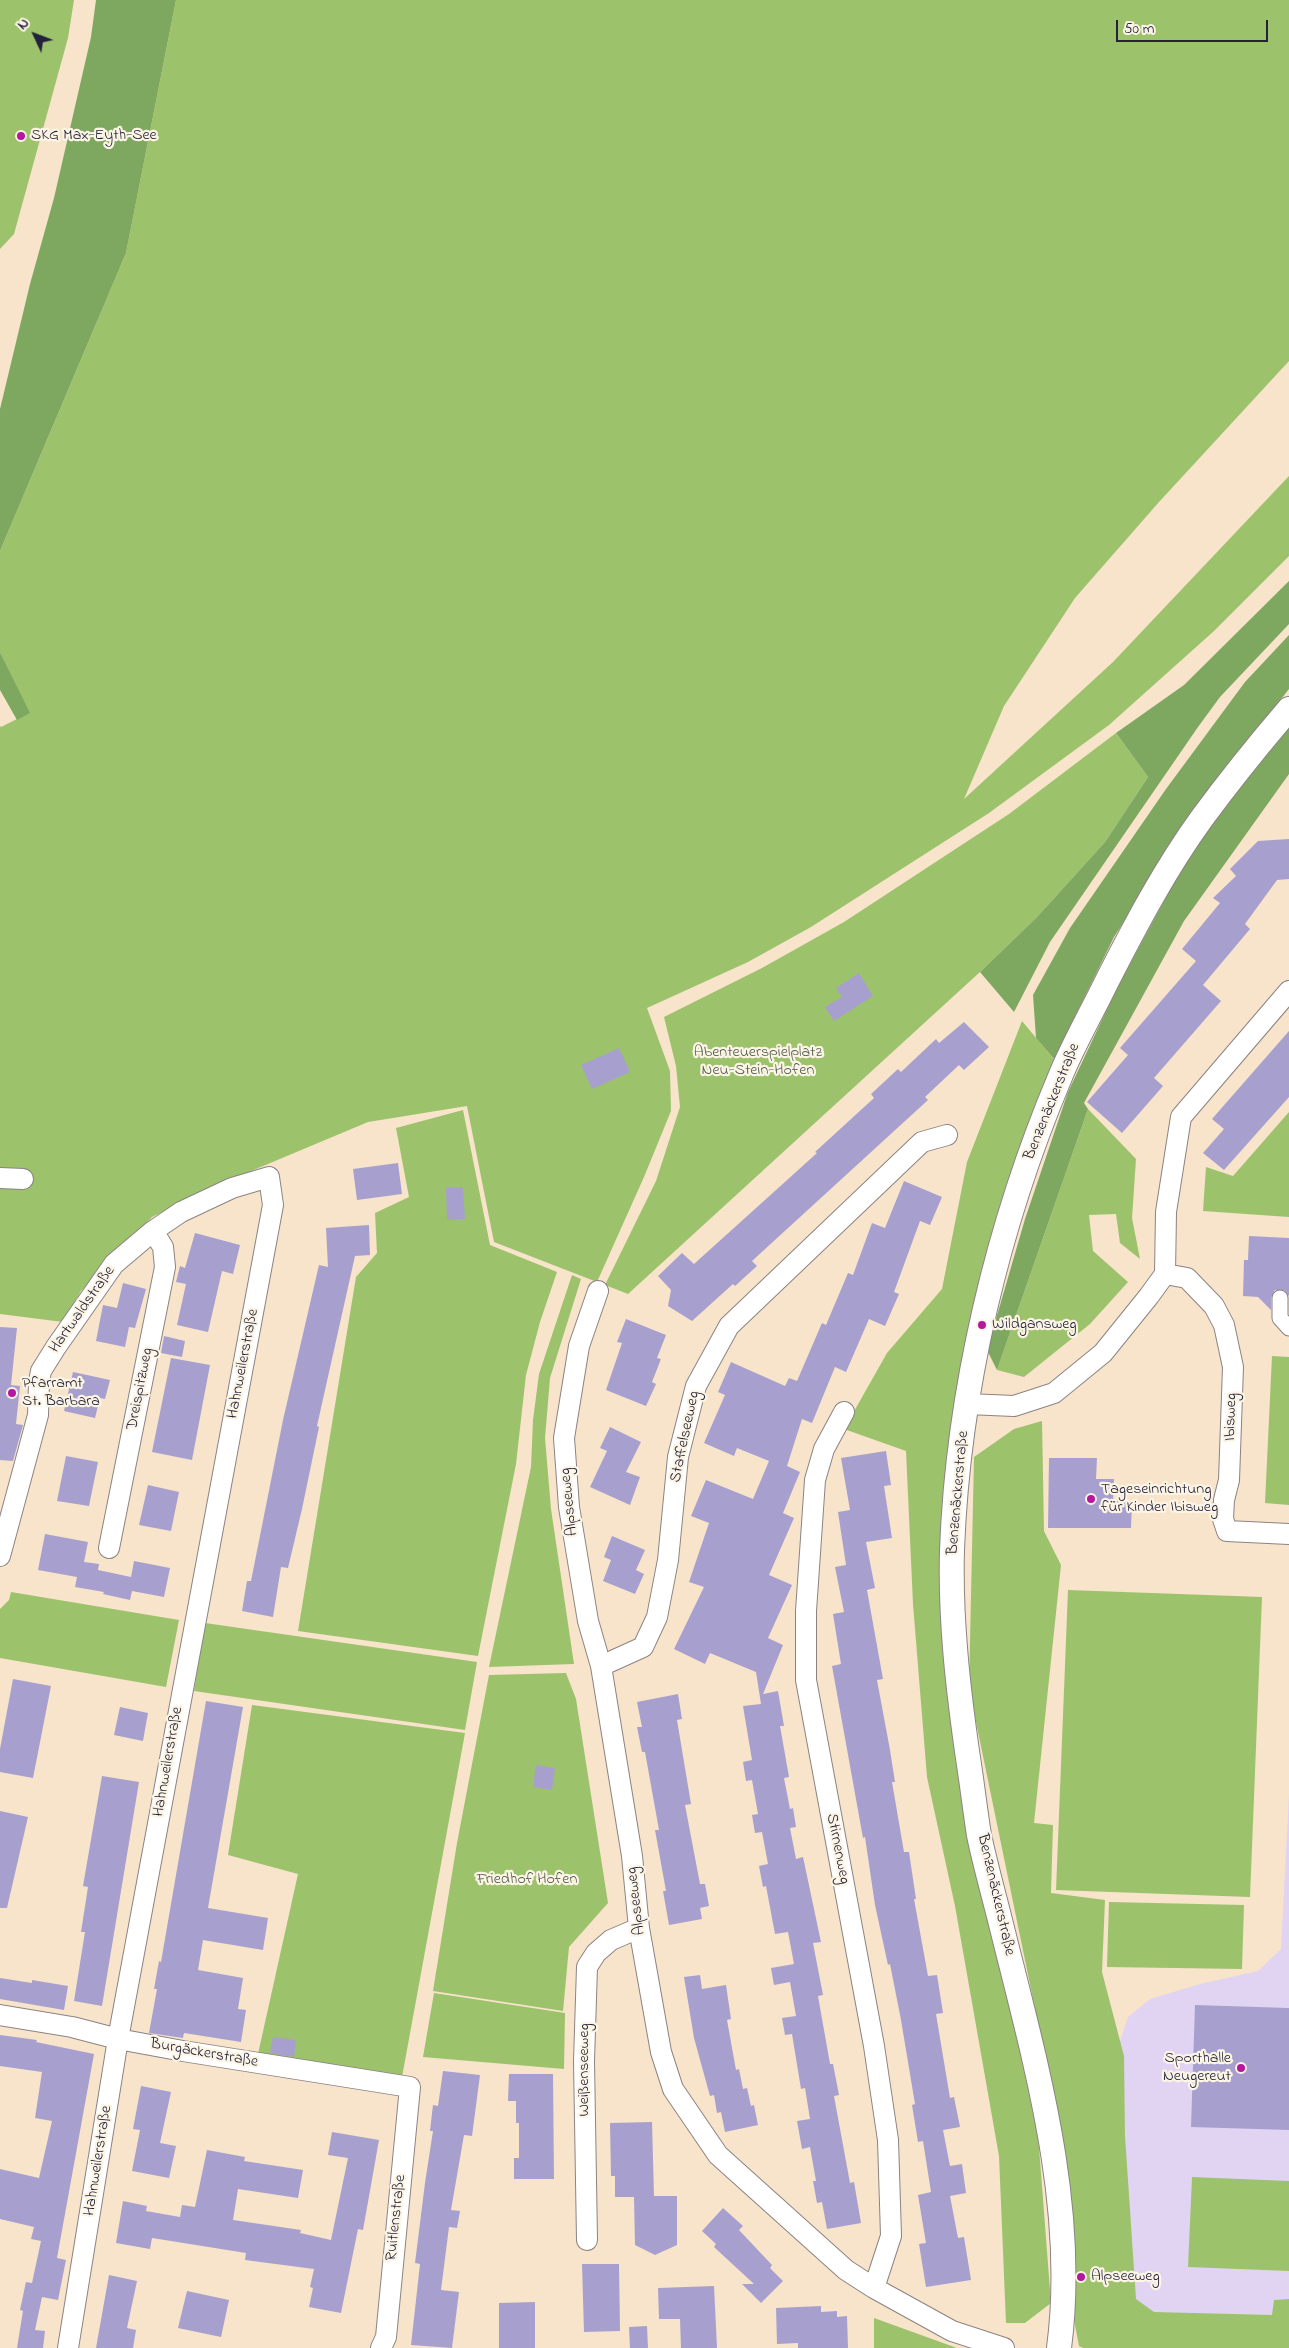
<!DOCTYPE html>
<html>
<head>
<meta charset="utf-8">
<style>
	body { margin:0 }
	#map { position:relative; width:1289px; height:2348px; overflow:hidden; background:#f7e4cb; font-family:"Indie Flower",sans-serif }
	canvas { display:block }
	.north { position:absolute; left:10px; top:10px; width:50px; height:50px; -webkit-text-stroke:4px #fcf5e5; paint-order:stroke; rotate:313deg; font-size:14px; font-weight:700; line-height:20px; text-align:center; color:#22223b }
	.north::after { content:''; display:block; margin:auto; width:18px; height:22px; background:#22223b; clip-path:polygon(50% 0,100% 100%,50% 72%,0 100%) }
	.scale { position:absolute; left:1116px; top:20px; width:152px; height:22px; box-sizing:border-box; border:2px solid #22223b; border-top:0; padding-left:6px; font-size:15px; line-height:18px; white-space:nowrap; color:#22223b; -webkit-text-stroke:4px #fcf5e5; paint-order:stroke }
</style>
</head>
<body>
<div id="map">
<canvas width="1289" height="2348"></canvas>
<div class="north">N</div>
<div class="scale">50 m</div>
</div>
<script>
const g = document.querySelector('canvas').getContext('2d');
g.lineJoin = 'round';
function paint(path, color) { g.fillStyle = color; g.fill(path, 'evenodd'); }
function trace(path, color, width, dash) { g.strokeStyle = color; g.lineWidth = width; g.lineCap = dash ? 'butt' : 'round'; g.setLineDash(dash || []); g.stroke(path); }
function write(font, color, halo, rows, align = 'center') {
  g.font = font + ' "Indie Flower",sans-serif'; g.lineWidth = 4.5; g.setLineDash([]); g.textBaseline = 'middle'; g.strokeStyle = halo; g.fillStyle = color; for (const [text, x, y, turn = 0] of rows) {
    g.save(); g.translate(x, y); g.rotate((+turn || 0) * Math.PI / 180); g.textAlign = isNaN(turn) ? turn : align; if (halo) g.strokeText(text, 0, 0); g.fillText(text, 0, 0); g.restore();
  }
}
const built = new Path2D(`
	M1289,1794V2332L1192,2327L1126,2302L1105,2086L1128,2017L1150,1999L1200,1984L1258,1971L1281,1949Z`);
const green = new Path2D(`
	M0,0H74L68,38L14,234L0,249Z
	M176,0H1289V361L1159,502L1075,598L1004,706L964,799L1113,662L1289,476V556L1214,631L1109,725L989,813L811,927L748,962L647,1008L670,1071L671,1111L644,1177L597,1282L494,1242L467,1106L368,1122L213,1187L152,1217L81,1291L63,1322L0,1314V726L1,727L29,713L0,652V551L126,253Z
	M1116,733L1148,777L1105,842L1037,917L980,972L628,1294L605,1285L656,1181L680,1107L676,1066L664,1017L762,968L844,922L1009,814Z
	M1022,1021L1057,1063L961,1380L949,1699L1035,2095L1051,2303L1025,2323H1006L999,2156L955,1906L927,1777L913,1604L906,1451L844,1429L887,1353L942,1289L967,1162Z
	M1088,1109L1136,1159L1132,1218L1140,1259L1120,1243L1116,1214L1089,1215L1093,1251L1128,1282L1090,1324L1024,1377L997,1370Z
	M463,1110L490,1245L557,1272L540,1322L526,1375L516,1464L478,1656L298,1631L356,1277L377,1253L375,1213L409,1197L396,1128Z
	M1289,1112V1217L1203,1211L1206,1167L1233,1176Z
	M572,1275L581,1279L550,1378L545,1438L551,1509L574,1664L489,1667L531,1467L533,1420L539,1374Z
	M1272,1356L1289,1357V1505L1265,1503Z
	M1042,1421L1044,1531L1061,1565L1034,1823L1053,1825L1051,1893L1105,1900L1102,1972L1124,2056L1125,2136L1136,2299L1154,2312L1272,2315L1274,2300L1289,2299V2348H1083L1079,2346L1074,2320L1068,2169L969,1688L974,1457L1014,1429Z
	M1068,1590L1262,1597L1250,1897L1056,1890Z
	M11,1592L179,1620L166,1687L0,1658V1609L9,1600Z
	M205,1623L477,1662L465,1730L194,1691Z
	M566,1673L576,1699L608,1903L569,1947L563,2011L433,1991L457,1843L489,1675Z
	M252,1705L465,1733L402,2077L258,2054L298,1874L228,1855Z
	M1109,1902L1244,1905L1242,1969L1107,1967Z
	M434,1993L565,2013L564,2069L423,2057Z
	M1192,2177L1289,2181V2271L1188,2267Z
	M874,2318L957,2348H874Z`);
const forest = new Path2D(`
	M96,0H176L126,253L0,551V409L30,284L54,198L91,37Z
	M1289,581V624L1220,697L1198,727L1050,942L1014,1012L980,972L1037,917L1105,842L1148,777L1116,733L1184,685Z
	M1289,635V689L1191,814L1114,937L1054,1059L1036,1038L1033,995L1070,928L1166,789L1245,682Z
	M0,652L30,713L17,720L0,690Z
	M1289,724V774L1184,921L1084,1103L1088,1109L997,1370L987,1350L1025,1219L1068,1092L1117,988L1204,827Z`);
const building = new Path2D(`
	M1289,839V879L1277,880L1245,924L1250,929L1203,985L1221,1001L1154,1078L1163,1086L1122,1133L1087,1102L1128,1055L1120,1048L1196,961L1182,949L1220,903L1213,898L1236,876L1230,869L1258,841Z
	M859,973L873,996L834,1021L825,1007L842,997L836,988Z
	M964,1022L989,1047L964,1070L959,1065L925,1097L928,1100L752,1261L757,1266L735,1286L733,1284L692,1321L668,1306L671,1290L658,1276L682,1253L694,1264L817,1153L815,1152L874,1098L871,1094L898,1069L901,1072L936,1039L939,1043Z
	M1289,1031V1097L1224,1170L1203,1153L1224,1129L1212,1119Z
	M619,1048L630,1072L592,1089L581,1065Z
	M398,1163L402,1194L357,1200L353,1169Z
	M904,1181L942,1197L930,1225L920,1221L894,1292L899,1294L885,1326L869,1319L846,1372L835,1367L812,1423L802,1419L787,1466L800,1472L783,1513L794,1518L769,1575L792,1585L768,1638L783,1645L763,1694L778,1691L784,1726H780L789,1777L784,1778L790,1809L793,1808L796,1827L790,1828L796,1859L803,1857L821,1942L813,1943L823,1995L818,1996L830,2064H833L839,2095L834,2096L850,2183L854,2182L861,2223L827,2229L822,2202L817,2203L813,2181H816L810,2147L802,2149L797,2121L810,2119L805,2088L801,2089L792,2034L785,2035L782,2018L796,2016L790,1982L774,1985L771,1968L794,1964L788,1932L775,1934L766,1886L763,1887L759,1866L768,1864L762,1832L755,1833L752,1815L758,1814L752,1780L746,1781L743,1762L752,1760L743,1706L761,1704L756,1672L710,1653L705,1664L674,1649L704,1587L689,1582L709,1523L691,1516L706,1480L753,1499L769,1461L737,1448L734,1456L704,1443L725,1395L718,1392L731,1362L785,1386L789,1378L797,1381L822,1323L826,1325L848,1273L853,1275L872,1223L885,1228Z
	M463,1187L465,1219L447,1220L446,1188Z
	M369,1225L370,1255L355,1256L317,1426L319,1427L302,1509L288,1568L281,1567L273,1617L242,1611L247,1581H251L283,1420L319,1265L328,1267L326,1228Z
	M195,1233L240,1245L233,1274L222,1271L208,1332L177,1325L186,1284L176,1282L180,1266L185,1268Z
	M1249,1236L1289,1238V1296L1284,1290H1275L1271,1298V1310L1258,1297L1243,1296L1244,1260H1248Z
	M123,1283L146,1289L135,1328L129,1327L125,1347L96,1341L103,1305L117,1308Z
	M626,1319L666,1335L657,1358L661,1359L652,1382L656,1384L646,1406L606,1390L622,1343L617,1342Z
	M0,1327L17,1328L11,1385L20,1386L16,1424L23,1425L13,1461L0,1460Z
	M164,1336L185,1341L182,1357L161,1353Z
	M171,1358L210,1365L192,1460L152,1452Z
	M73,1372L110,1380L105,1399L100,1398L95,1418L64,1411Z
	M610,1427L641,1442L626,1472L640,1477L630,1505L590,1487L607,1451L600,1448Z
	M886,1451L891,1485L884,1486L892,1538L866,1542L875,1588L867,1590L883,1679L877,1680L890,1750L895,1782H892L904,1852H909L916,1899H914L928,1976L937,1975L943,2013L936,2014L950,2098L954,2097L960,2127L943,2130L950,2166L962,2164L966,2193L950,2196L958,2238L964,2237L971,2280L926,2287L919,2244L926,2243L918,2195L931,2192L923,2141L918,2142L912,2105L915,2104L901,2020L890,1964L888,1965L875,1905L865,1837L863,1838L832,1666L841,1664L833,1614L844,1612L835,1567L846,1565L838,1512L850,1510L841,1458Z
	M66,1456L98,1462L89,1506L57,1501Z
	M1049,1458H1097L1096,1479H1114L1113,1501H1132L1131,1528H1048Z
	M148,1485L179,1492L171,1531L139,1525Z
	M45,1534L88,1542L84,1562L99,1564L98,1570L131,1577L134,1561L170,1568L164,1597L132,1591L130,1600L103,1594L104,1592L75,1587L77,1577L38,1570Z
	M612,1536L645,1550L636,1570L644,1574L635,1594L603,1581L611,1560L604,1557Z
	M13,1679L51,1686L33,1778L0,1772V1749Z
	M678,1694L682,1719L677,1720L691,1804L685,1805L700,1884H705L709,1906L700,1908L702,1919L669,1925L663,1891H666L655,1830H659L645,1752H642L637,1727H642L637,1702Z
	M206,1701L243,1707L208,1908L268,1918L263,1950L203,1940L198,1970L243,1978L238,2009L246,2010L241,2042L184,2033L183,2038L149,2033L157,1989H154L159,1961L161,1962Z
	M120,1707L148,1713L143,1741L114,1735Z
	M536,1765L555,1768L552,1790L533,1787Z
	M102,1776L139,1782L102,2006L74,2001L85,1932H81L88,1887L83,1886Z
	M0,1811L28,1817L7,1908H0Z
	M700,1975L702,1989L726,1985L731,2019L727,2020L736,2070L739,2069L743,2089L747,2088L751,2106L754,2105L758,2125L725,2132L721,2112L717,2113L714,2095L710,2096L694,2038L684,1977Z
	M0,1978L32,1983V1980L68,1986L64,2010L0,1999Z
	M1195,2005L1289,2008V2130L1191,2127Z
	M0,2035L37,2040L36,2042L94,2054L57,2258L66,2260L58,2300L42,2297L35,2330L45,2331L43,2348H17L23,2311L20,2310L26,2282L32,2283L41,2241L31,2239L34,2227L0,2219V2169L39,2178L52,2121L35,2118L42,2072L0,2066Z
	M273,2037L296,2040L294,2057L270,2053Z
	M443,2071L480,2075L472,2136L464,2135L451,2210L460,2211L457,2228L449,2227L441,2290L459,2292L452,2348L411,2345L420,2264L415,2263L425,2183L433,2131H430L433,2105L438,2106Z
	M509,2074H553L554,2179H514V2158H519V2123H516V2101H508Z
	M141,2086L171,2092L160,2143L176,2146L169,2178L132,2171L140,2130L133,2129Z
	M652,2122L654,2196H677V2245L655,2255L635,2245L634,2197H615V2176H611L610,2123Z
	M332,2132L379,2140L363,2230L358,2229L341,2313L309,2307L313,2288L310,2287L314,2269L245,2260L246,2253L152,2238L150,2249L116,2243L123,2201L147,2206L146,2211L180,2217L182,2205L195,2207L207,2150L245,2157L244,2161L303,2170L298,2198L238,2189L233,2220L301,2230L300,2233L331,2240L348,2158L328,2155Z
	M723,2208L743,2226L739,2230L772,2265L770,2268L783,2281L761,2303L742,2284H754L714,2247L716,2244L702,2231Z
	M582,2264H619L620,2331L584,2332Z
	M109,2275L137,2281L127,2328L136,2330L133,2348H96Z
	M714,2286L717,2348H681L680,2319H659L658,2288Z
	M187,2291L229,2300L221,2337L178,2328Z
	M535,2302V2348H499V2303Z
	M821,2306V2312L837,2311V2317L847,2316L848,2348H798V2343L777,2344L776,2308Z
	M647,2326L648,2348H630L629,2327Z`);
const pedestrian = new Path2D(`
	M1280,1298V1318L1289,1328`);
const minor = new Path2D(`
	M0,1178L23,1179
	M1165,1274L1187,1278L1214,1306L1224,1325L1233,1367L1229,1480L1224,1500L1223,1519L1227,1531L1289,1534
	M598,1291L579,1346L564,1438L569,1507L588,1621L601,1666L632,1856L639,1928L661,2052L673,2089L718,2155L846,2270L874,2288L952,2331L1004,2348
	M967,1404L1014,1406L1054,1393L1103,1353L1149,1296L1165,1274L1166,1212L1181,1117L1289,991
	M844,1412L824,1449L815,1480L806,1611V1680L874,2046L888,2140L891,2236L874,2288
	M109,1548L165,1267L163,1247L153,1231
	M0,1556L38,1415L39,1382L41,1371L56,1347L114,1264L153,1231L181,1212L232,1188L269,1177L273,1205L118,2039L68,2348
	M601,1666L643,1647L657,1617L668,1560L678,1457L696,1386L729,1326L922,1142L947,1135
	M0,2015L72,2027L118,2039L183,2051L410,2087L386,2337L381,2348
	M587,2240L584,2061L587,1967L596,1953L611,1940L639,1928`);
const tertiary = new Path2D(`
	M1059,2348C1078,2204 1034,2058 1000,1920C993,1892 985,1864 979,1835C975,1810 972,1783 968,1758C958,1689 950,1619 952,1550C958,1390 998,1224 1060,1077C1073,1045 1091,1014 1106,983C1135,926 1165,869 1202,818C1230,780 1259,744 1289,709`);
const markers = [
	[21,136,5,"#b5179e"],
	[982,1325,5,"#b5179e"],
	[12,1393,5,"#b5179e"],
	[1091,1499,5,"#b5179e"],
	[1241,2068,5,"#b5179e"],
	[1081,2277,5,"#b5179e"]
];
const poiNames = [
	["SKG Max-Eyth-See",31,136],
	["Wildgansweg",992,1325],
	["Pfarramt",22,1384],
	["St. Barbara",22,1402],
	["Tageseinrichtung",1101,1490],
	["für Kinder Ibisweg",1101,1508],
	["Sporthalle",1231,2059,"right"],
	["Neugereut",1231,2077,"right"],
	["Alpseeweg",1091,2277]
];
const parkNames = [
	["Abenteuerspielplatz",758,1053],
	["Neu-Stein-Hofen",758,1071],
	["Friedhof Hofen",527,1880]
];
const streetNames = [
	["Benzenäckerstraße",1053,1102,-68],
	["Hartwaldstraße",83,1310,-55],
	["Hahnweilerstraße",244,1364,-79],
	["Dreispitzweg",141,1389,-79],
	["Ibisweg",1232,1417,-88],
	["Staffelseeweg",686,1437,-78],
	["Benzenäckerstraße",959,1493,-85],
	["Alpseeweg",570,1502,-96],
	["Hahnweilerstraße",169,1762,-80],
	["Stirnenweg",837,1849,79],
	["Benzenäckerstraße",995,1895,77],
	["Alpseeweg",637,1901,-97],
	["Burgäckerstraße",204,2054,10],
	["Weißenseeweg",585,2070,-90],
	["Hahnweilerstraße",99,2161,-81],
	["Ruitlenstraße",397,2218,-84]
];
paint(built, '#e1d4f3');
paint(green, '#9dc26c');
paint(forest, '#7ea860');
paint(building, '#a7a0ce');
trace(pedestrian, '#8c8383', 17);
trace(minor, '#8c8383', 22);
trace(tertiary, '#8c8383', 26);
trace(pedestrian, '#fff', 15);
trace(minor, '#fff', 20);
trace(tertiary, '#fff', 24);
for (const [x, y, r, color] of markers) { const dot = new Path2D(); dot.arc(x, y, r, 0, 2 * Math.PI); g.fillStyle = color; g.fill(dot); trace(dot, '#fcf5e5', 2); }
write('16px', '#22223b', '#fcf5e5', poiNames, 'left');
write('16px', '#4d5a4c', '#fcf5e5', parkNames);
write('16px', '#22223b', '#fcf5e5', streetNames);
</script>
</body>
</html>
